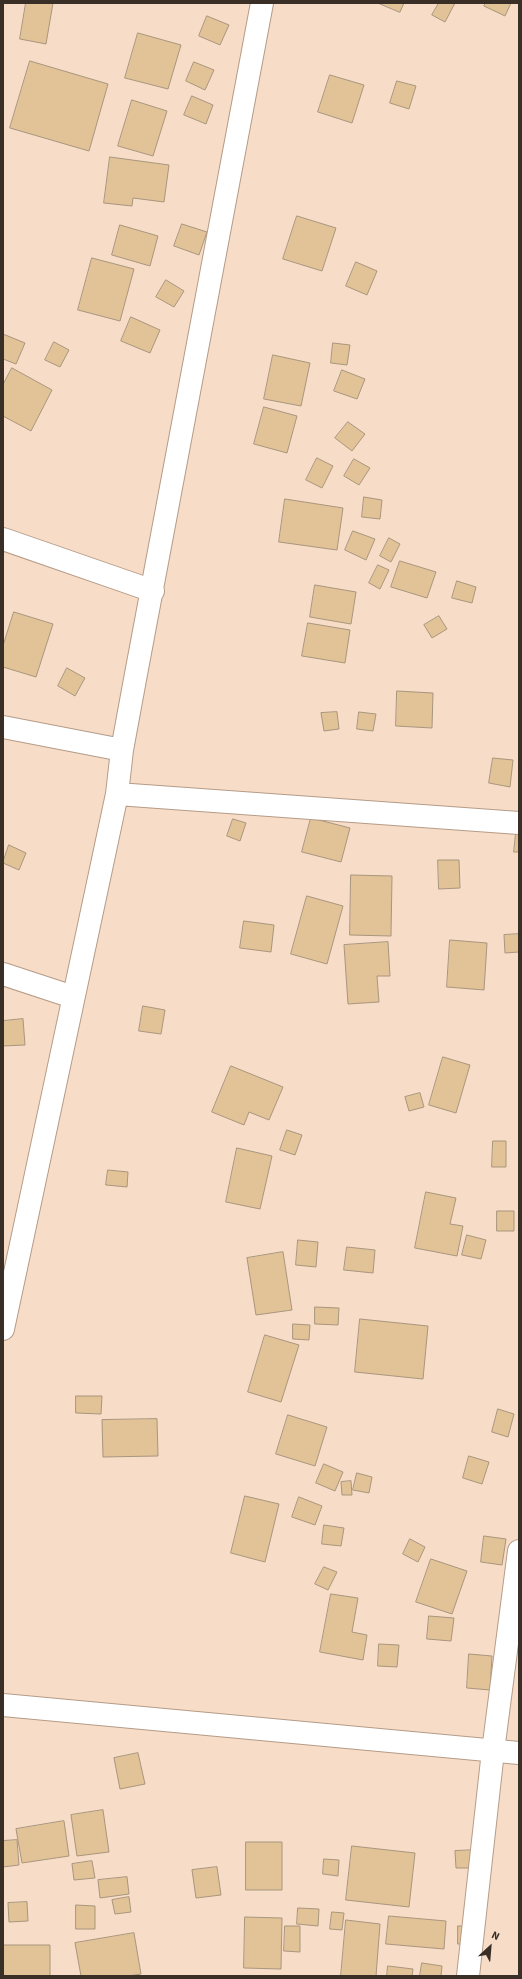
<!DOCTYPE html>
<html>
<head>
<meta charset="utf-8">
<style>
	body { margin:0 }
	#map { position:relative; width:522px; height:1979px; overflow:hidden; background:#f7dcc7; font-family:"Source Sans 3",sans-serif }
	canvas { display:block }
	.frame { position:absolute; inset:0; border:4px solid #3a2f27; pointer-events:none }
	.north { position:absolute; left:470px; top:1927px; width:40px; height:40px; -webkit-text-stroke:3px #f7dcc7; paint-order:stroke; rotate:26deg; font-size:11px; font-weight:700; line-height:16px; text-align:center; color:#3a2f27 }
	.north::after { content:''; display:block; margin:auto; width:14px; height:18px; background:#3a2f27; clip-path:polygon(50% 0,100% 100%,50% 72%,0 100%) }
</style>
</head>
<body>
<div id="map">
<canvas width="522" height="1979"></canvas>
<div class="frame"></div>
<div class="north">N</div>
</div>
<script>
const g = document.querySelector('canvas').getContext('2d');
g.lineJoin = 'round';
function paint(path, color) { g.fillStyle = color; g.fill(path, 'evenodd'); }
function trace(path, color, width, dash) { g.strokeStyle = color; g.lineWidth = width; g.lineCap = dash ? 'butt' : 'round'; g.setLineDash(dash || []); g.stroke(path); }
const building = new Path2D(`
	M26,3H53L46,44L20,39Z
	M378,3H404L400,12Z
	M439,3H455L445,22L432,15Z
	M486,3H511L505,16L484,6Z
	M207,16L229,25L220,45L199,36Z
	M138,33L181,45L168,89L125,78Z
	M30,61L108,84L89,151L10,128Z
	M194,62L214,70L205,90L186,81Z
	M330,75L364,85L352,123L318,112Z
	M397,81L416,86L409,109L390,103Z
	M192,96L213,105L206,124L184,115Z
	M132,100L167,111L153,156L118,146Z
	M110,157L169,165L164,202L133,198L132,206L104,203Z
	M297,216L336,228L322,271L283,259Z
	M182,224L207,232L199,255L174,246Z
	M120,225L158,236L150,266L112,255Z
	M92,258L134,269L120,321L78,310Z
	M356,262L377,271L367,295L346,286Z
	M166,280L184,291L174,307L156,297Z
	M131,317L160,330L150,353L121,341Z
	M3,334L25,343L16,364L3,359Z
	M54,342L69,350L60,367L45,360Z
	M333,343L350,345L347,365L331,363Z
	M273,355L310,363L301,406L264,399Z
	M12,368L52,390L31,431L3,416V385Z
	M342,370L365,379L357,399L334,391Z
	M264,407L297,416L287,453L254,444Z
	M348,422L365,434L352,451L335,438Z
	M317,458L333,466L322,488L306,480Z
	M354,459L370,468L359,485L344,476Z
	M364,497L382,500L380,519L362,517Z
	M285,499L343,508L337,550L279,542Z
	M353,531L375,539L366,560L345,550Z
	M389,538L400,544L391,562L380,556Z
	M400,561L436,572L427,598L391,587Z
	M378,565L389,570L380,589L369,583Z
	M457,581L476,587L472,603L452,598Z
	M315,585L356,592L351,624L310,617Z
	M14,612L53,624L36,677L3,667V646Z
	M439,616L447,629L432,638L424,625Z
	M308,623L350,630L345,663L302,656Z
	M67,668L85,678L75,696L58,686Z
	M397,691L433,693L432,728L396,726Z
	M337,712L339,729L324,731L321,713Z
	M359,712L376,714L373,731L357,729Z
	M493,758L513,760L510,787L489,783Z
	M311,818L350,828L341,862L302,852Z
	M233,819L246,823L240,841L227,836Z
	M516,833H519V852H514Z
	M9,845L26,853L19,870L3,863Z
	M438,860H459L460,888L439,889Z
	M351,875L392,876L391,936L350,935Z
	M307,896L343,906L327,964L291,954Z
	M244,921L274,925L271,952L240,948Z
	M519,934V952L505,953L504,935Z
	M450,940L487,943L484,990L447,987Z
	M388,942L390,976H377L379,1002L348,1004L344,945Z
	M143,1006L165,1010L161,1034L139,1031Z
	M23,1019L25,1045L3,1046V1021Z
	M443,1057L470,1065L456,1113L429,1105Z
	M231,1066L283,1087L269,1120L249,1112L244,1125L212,1112Z
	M420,1093L424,1107L409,1111L405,1097Z
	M287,1130L302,1135L295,1155L280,1150Z
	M493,1141H506V1167H492Z
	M237,1148L272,1156L260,1209L226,1202Z
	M108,1170L128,1172L127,1187L106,1185Z
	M426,1192L456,1198L450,1224L463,1226L457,1256L415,1248Z
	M497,1211H514V1231H497Z
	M467,1235L486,1240L481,1259L462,1255Z
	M298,1240L318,1242L316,1267L296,1265Z
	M347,1247L375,1250L373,1273L344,1270Z
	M283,1252L292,1310L256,1315L247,1258Z
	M315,1307L339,1308L338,1325L315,1324Z
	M360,1319L428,1326L423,1379L355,1372Z
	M293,1324L310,1325L309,1340L293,1339Z
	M265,1335L299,1345L281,1402L248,1392Z
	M76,1396H102L101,1414L76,1413Z
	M498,1409L514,1414L508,1437L492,1432Z
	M288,1415L327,1427L315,1466L276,1454Z
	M157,1419L158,1456L103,1457L102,1420Z
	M469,1456L489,1462L482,1484L463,1478Z
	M324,1464L343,1472L335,1491L316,1483Z
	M357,1473L372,1477L369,1493L353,1490Z
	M351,1481L352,1495H342L341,1482Z
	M245,1496L279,1504L265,1562L231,1553Z
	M299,1497L322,1506L315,1525L292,1517Z
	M324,1525L344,1528L341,1546L322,1544Z
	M484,1536L506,1539L502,1565L481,1562Z
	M410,1539L425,1547L418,1562L403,1554Z
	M431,1559L467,1571L452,1614L416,1602Z
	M324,1567L337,1572L328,1590L315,1584Z
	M331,1594L358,1598L352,1632L367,1635L363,1660L320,1652Z
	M429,1616L454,1618L451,1641L427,1639Z
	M379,1644L399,1645L397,1667L378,1666Z
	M469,1654L492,1656L490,1690L467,1688Z
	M138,1753L145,1784L120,1789L114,1758Z
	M103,1810L109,1852L77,1856L71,1815Z
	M64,1821L69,1856L22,1863L16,1829Z
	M17,1840L19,1865L3,1867V1841Z
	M246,1842H282V1890H246Z
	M352,1846L415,1853L409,1907L346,1900Z
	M476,1850L477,1868H456L455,1851Z
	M324,1859L339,1860L338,1876L323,1874Z
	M92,1861L95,1878L74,1880L72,1864Z
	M217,1867L221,1895L196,1898L192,1870Z
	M127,1877L129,1894L100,1898L98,1880Z
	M129,1897L131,1912L115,1914L112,1900Z
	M27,1902L28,1921L9,1922L8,1903Z
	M76,1905L95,1906V1929H76Z
	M298,1908L319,1909L318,1926L297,1924Z
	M332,1912L344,1913L342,1930L330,1929Z
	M389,1916L446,1921L444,1949L386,1944Z
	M245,1917L282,1918L281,1969L244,1968Z
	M346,1920L380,1924L376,1976H341Z
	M285,1926H300V1952L284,1951Z
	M458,1926H472L473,1944H458Z
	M134,1933L141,1974L128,1976H81L75,1943Z
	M3,1945H50V1976H3Z
	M422,1963L442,1966L441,1976H420Z
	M388,1966L413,1969L412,1976H387Z`);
const minor = new Path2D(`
	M3,539L153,591
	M3,727L122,750
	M117,794L519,823
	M3,974L73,997
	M3,1329L117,794L122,750L136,674L262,3
	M468,1976L493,1751L519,1551`);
const tertiary = new Path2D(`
	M3,1705L519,1753`);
paint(building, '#e2c297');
trace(building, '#a8967d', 1);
trace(minor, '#b59c88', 24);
trace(tertiary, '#b59c88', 24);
trace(minor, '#fff', 22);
trace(tertiary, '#fff', 22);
</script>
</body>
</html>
